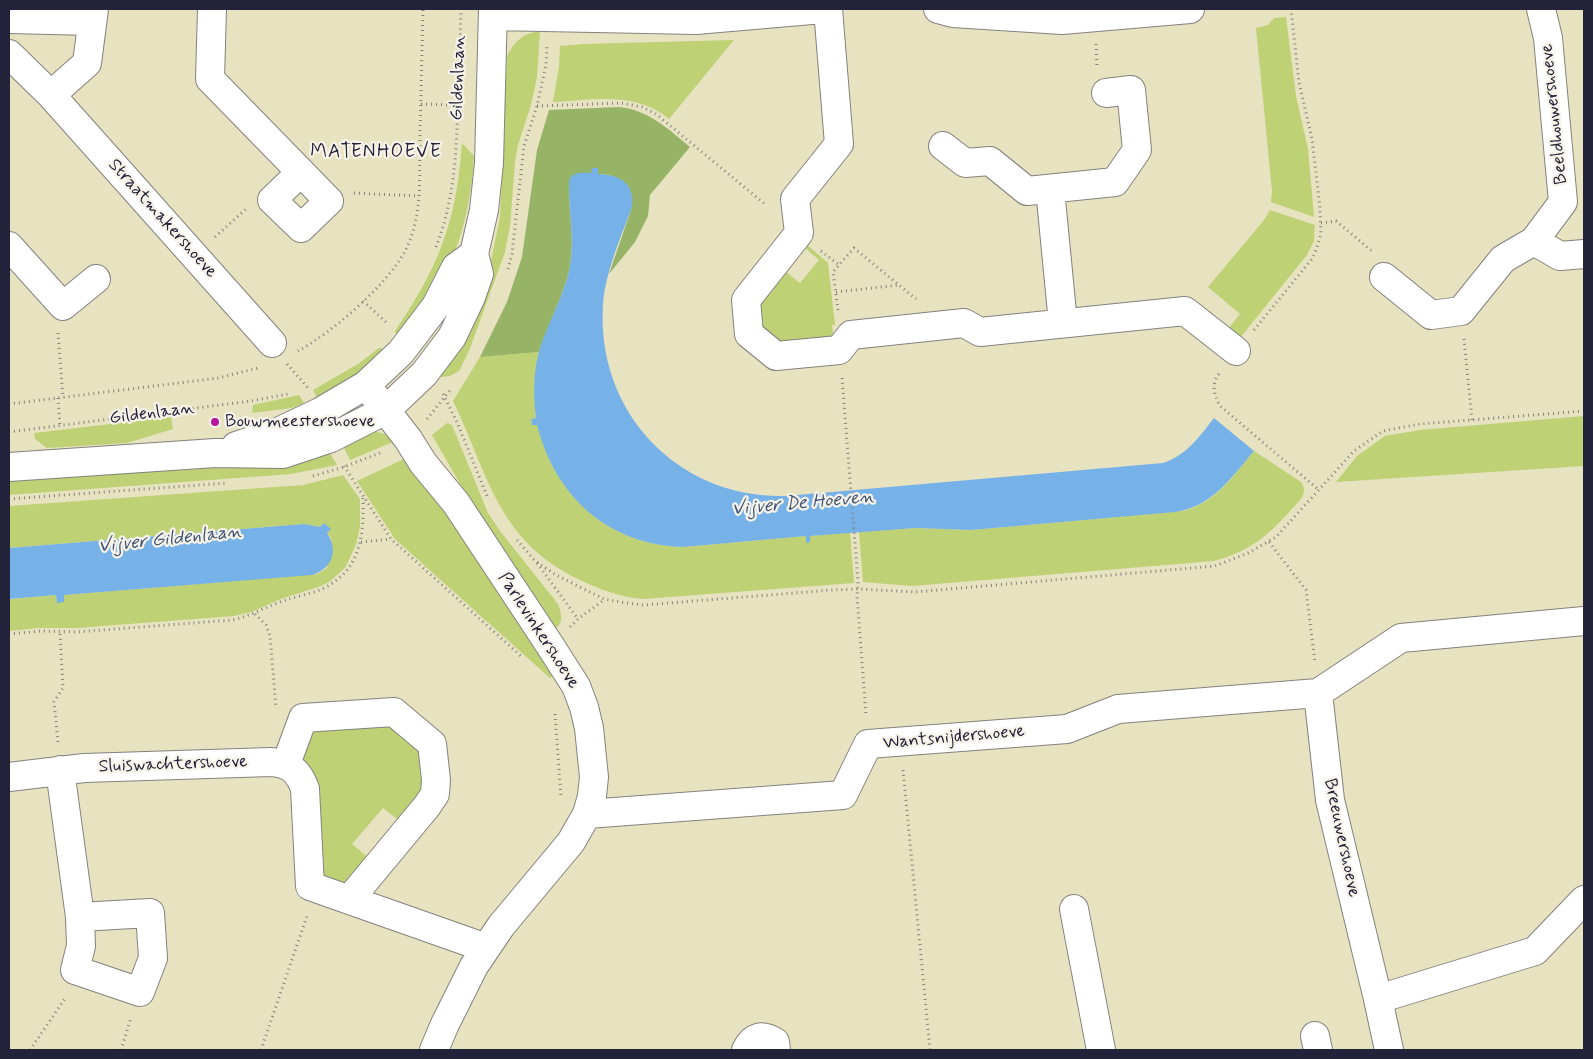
<!DOCTYPE html>
<style>
body{margin:0}
#map{position:relative;width:1593px;height:1059px;overflow:hidden;background:#e7e2c0;font-family:Mynerve,sans-serif}
canvas{display:block}
.frame{position:absolute;inset:0;border:10px solid #22223b;pointer-events:none}
</style>
<div id="map">
<canvas width="1593" height="1059"></canvas>
<div class="frame"></div>
</div>
<script>
const context = document.querySelector('canvas').getContext('2d');
context.lineJoin = 'round';
function fillPath(path, color) {
  context.fillStyle = color;
  context.fill(path, 'evenodd');
}
function stroke(path, color, width, dash) {
  context.strokeStyle = color;
  context.lineWidth = width;
  context.lineCap = dash ? 'butt' : 'round';
  context.setLineDash(dash || []);
  context.stroke(path);
}
function drawText(font, color, halo, rows, align = 'center') {
  context.font = font + ' Mynerve,sans-serif';
  context.lineWidth = 4.5;
  context.setLineDash([]);
  context.textBaseline = 'middle';
  context.strokeStyle = halo;
  context.fillStyle = color;
  for (const [text, x, y, turn = 0] of rows) {
    context.save();
    context.translate(x, y);
    context.rotate((+turn || 0) * Math.PI / 180);
    context.textAlign = isNaN(turn) ? turn : align;
    if (halo) context.strokeText(text, 0, 0);
    context.fillText(text, 0, 0);
    context.restore();
  }
}
fillPath(new Path2D(`
 M1286,17L1296,96L1308,149L1314,217L1271,202L1272,191L1256,28L1268,25L1274,18Z
 M540,31L537,77L531,105L518,145L515,162L510,226L505,252L469,351L459,371L450,376L442,377L438,374L482,291L491,261L500,217L507,56C514,41 524,33 540,31Z
 M734,40L669,119C636,91 592,100 553,102L559,67L560,46L584,44Z
 M462,144L464,145L474,156C472,191 464,238 447,268C434,290 413,315 397,336L395,331C439,266 456,223 462,144Z
 M1270,210L1315,225L1314,241L1307,255L1235,344L1228,329L1240,314L1208,287L1264,220Z
 M805,243L828,263L835,325H832L834,341L780,346L759,328L756,302L785,271L800,283L819,260L803,246Z
 M379,348L385,349L366,371L319,401L313,390L358,364Z
 M539,352L534,384L536,418L531,419L532,425L537,424C555,496 608,545 683,547L806,536V542L810,536L850,532L854,583L643,599C619,597 599,589 578,579C497,540 488,473 453,401L480,357Z
 M299,395L304,403L292,408L252,413L253,405Z
 M1584,416V466L1336,482L1357,456L1385,436L1420,430Z
 M171,417L173,429L127,443L47,448L35,439L34,433Z
 M447,423L452,425L488,513L500,531L558,604C562,615 564,623 554,630L471,503L432,435Z
 M374,431L384,434L395,441L350,460L342,444Z
 M327,448L337,465L291,474L9,495V481L228,466Z
 M1254,451L1301,482C1305,488 1305,492 1301,499C1274,529 1256,550 1214,561L912,586L863,582L859,532L916,528L971,530L1182,511C1215,504 1233,476 1254,451Z
 M406,458L444,511L555,675L550,678L395,539L357,481Z
 M343,475L360,499V526L356,545L345,568L329,582L321,586L281,599L251,612L234,616L77,628H39L9,631V599L56,595L57,602H64L63,595L317,574L327,568L331,538L327,533L330,529L324,523L320,527L304,524L9,548V506L303,485Z
 M390,722L420,746L425,788L401,822L383,808L352,844L370,859L350,886L324,876L322,874L303,756L313,729Z`), '#bed175');
fillPath(new Path2D(`
 M619,107C649,110 668,129 690,147L650,195L648,216L635,242L609,274L632,207L631,193L627,184L609,175L598,174V168L591,173H580L569,181C568,209 575,238 570,266C564,297 548,323 539,352L480,357L507,302L522,257L537,150L549,110Z`), '#96b366');
fillPath(new Path2D(`
 M592,168H598V174C619,175 635,182 632,207C621,237 605,273 603,305C596,412 678,499 786,496L1163,463C1187,455 1199,437 1214,418L1254,451C1231,478 1212,507 1175,512L971,530L916,528L810,536V542L806,543V536L683,547C608,545 555,496 537,425H532L531,419L536,418C533,394 533,369 541,345C550,318 565,294 570,266C575,238 568,209 569,181C573,171 582,173 591,173Z
 M324,523L331,529L327,533C339,551 332,569 312,575L64,595V602L57,603L56,595L9,599V548L304,524L320,527Z`), '#76b2e7');
const minor = new Path2D(`
 M212,9L210,79L329,201L301,228L272,200L300,173
 M828,9L839,144L795,199L799,233L746,300L749,334L776,356L839,350L851,335L964,323L980,332L1185,311L1236,351
 M938,9L953,13L1062,20L1190,9
 M493,16L696,20L823,9
 M9,19L92,21
 M9,54L51,95L272,343
 M51,95L87,63L94,9
 M943,146L965,163L990,161L1027,191L1115,182L1137,150L1131,90L1106,93
 M1050,189L1063,323
 M1534,241L1560,256L1584,254
 M9,246L63,306L96,279
 M1384,277L1431,315L1461,311L1503,259L1534,241L1563,202L1548,38L1541,9
 M366,385L408,439L423,463L456,503L551,647L576,686L584,707L589,728L594,777L592,796L587,814L571,842L501,926L474,966L445,1024L434,1050
 M236,446L278,432L320,412L366,385L401,352L436,306L456,267L474,254
 M9,467L215,453L283,454L331,438L386,410L424,374L452,337L471,297L479,274L474,254L484,210L489,163L493,9
 M1584,621L1401,638L1318,693L1330,800L1378,999L1535,951L1584,900
 M286,764L303,718L394,712L432,744L436,780L435,794L427,806L349,900
 M60,770L80,917L150,913L153,958L140,992L75,970L81,946L80,917
 M9,777L84,768L271,762C289,763 299,771 305,789L310,886L486,948
 M587,814L843,795L868,744L1067,729L1118,709L1318,693
 M1074,909L1101,1050
 M1378,999L1389,1050
 M1315,1036L1318,1050
 M746,1050C753,1036 762,1034 775,1042L776,1050`);
stroke(minor, '#84827e', 30);
stroke(new Path2D(`
 M1096,44L1097,68
 M421,104L458,105
 M537,106L621,103L642,107L656,114L766,205
 M354,193L418,196
 M1321,223L1336,221L1373,252
 M215,237L246,209
 M436,247C454,201 456,157 458,108C459,75 460,42 461,9
 M821,251L839,265L854,248L916,299
 M508,269L512,254L524,146L537,106L546,65L547,44
 M836,292L899,285
 M363,301L388,324
 M838,310L833,272L839,265
 M1254,330L1312,259L1316,250L1321,234L1320,208L1312,139L1299,82L1291,9
 M58,333L63,397
 M1464,339L1472,420
 M298,351C333,332 391,282 407,247C423,213 419,174 420,138C421,95 422,52 423,9
 M287,364L308,388
 M1219,374C1211,384 1214,395 1220,406L1319,490
 M842,378L858,581L857,596L866,715
 M443,394L457,422L487,496
 M58,398L60,425
 M9,404L218,378L258,368
 M427,419L451,389
 M9,432L251,401L288,394
 M344,466L391,539L521,656
 M313,476L344,467L382,452
 M9,499L227,483
 M517,540L535,561L556,575L604,599L626,603L644,605L832,590L858,589L915,592L1215,566L1248,553L1276,537L1354,451L1383,431L1420,424L1584,411
 M361,542L391,539
 M1269,542L1306,590L1315,662
 M537,563L578,619
 M255,614L266,625L270,636L276,708
 M570,627L578,619L604,600
 M9,634L41,631L76,632L232,620C251,616 267,606 286,600C297,596 311,594 322,589C361,571 364,535 363,498
 M555,714L561,797
 M58,742L54,702L63,688L60,632
 M903,770L930,1050
 M30,1050L66,997
 M121,1050L131,1018
 M261,1050L308,913`), '#84827e', 3, [1, 4]);
stroke(minor, '#fff', 28);
for (const [x, y, r, color] of [
 [215,422,5,"#b5179e"]
]) {
  const dot = new Path2D();
  dot.arc(x, y, r, 0, 2 * Math.PI);
  context.fillStyle = color;
  context.fill(dot);
  stroke(dot, '#f7f3e8', 2);
}
drawText('18px', '#22223b', '#f7f3e8', [
 ["Gildenlaan",459,78,-88],
 ["Beeldhouwershoeve",1555,114,-96],
 ["Straatmakershoeve",162,219,48],
 ["Gildenlaan",152,414,-7],
 ["Parlevinkershoeve",538,631,57],
 ["Wantsnijdershoeve",954,738,-5],
 ["Sluiswachtershoeve",173,765,-2],
 ["Breeuwershoeve",1341,838,78]
]);
drawText('18px', '#22223b', '#f7f3e8', [
 ["Bouwmeestershoeve",225,422]
], 'left');
context.letterSpacing = '1px';
drawText('19px', '#22223b', '#f7f3e8', [
 ["MATENHOEVE",376,153]
]);
context.letterSpacing = '0px';
drawText('italic 19px', '#3f5477', '#f7f3e8', [
 ["Vijver De Hoeven",803,504,-5],
 ["Vijver Gildenlaan",170,540,-6]
]);
</script>
